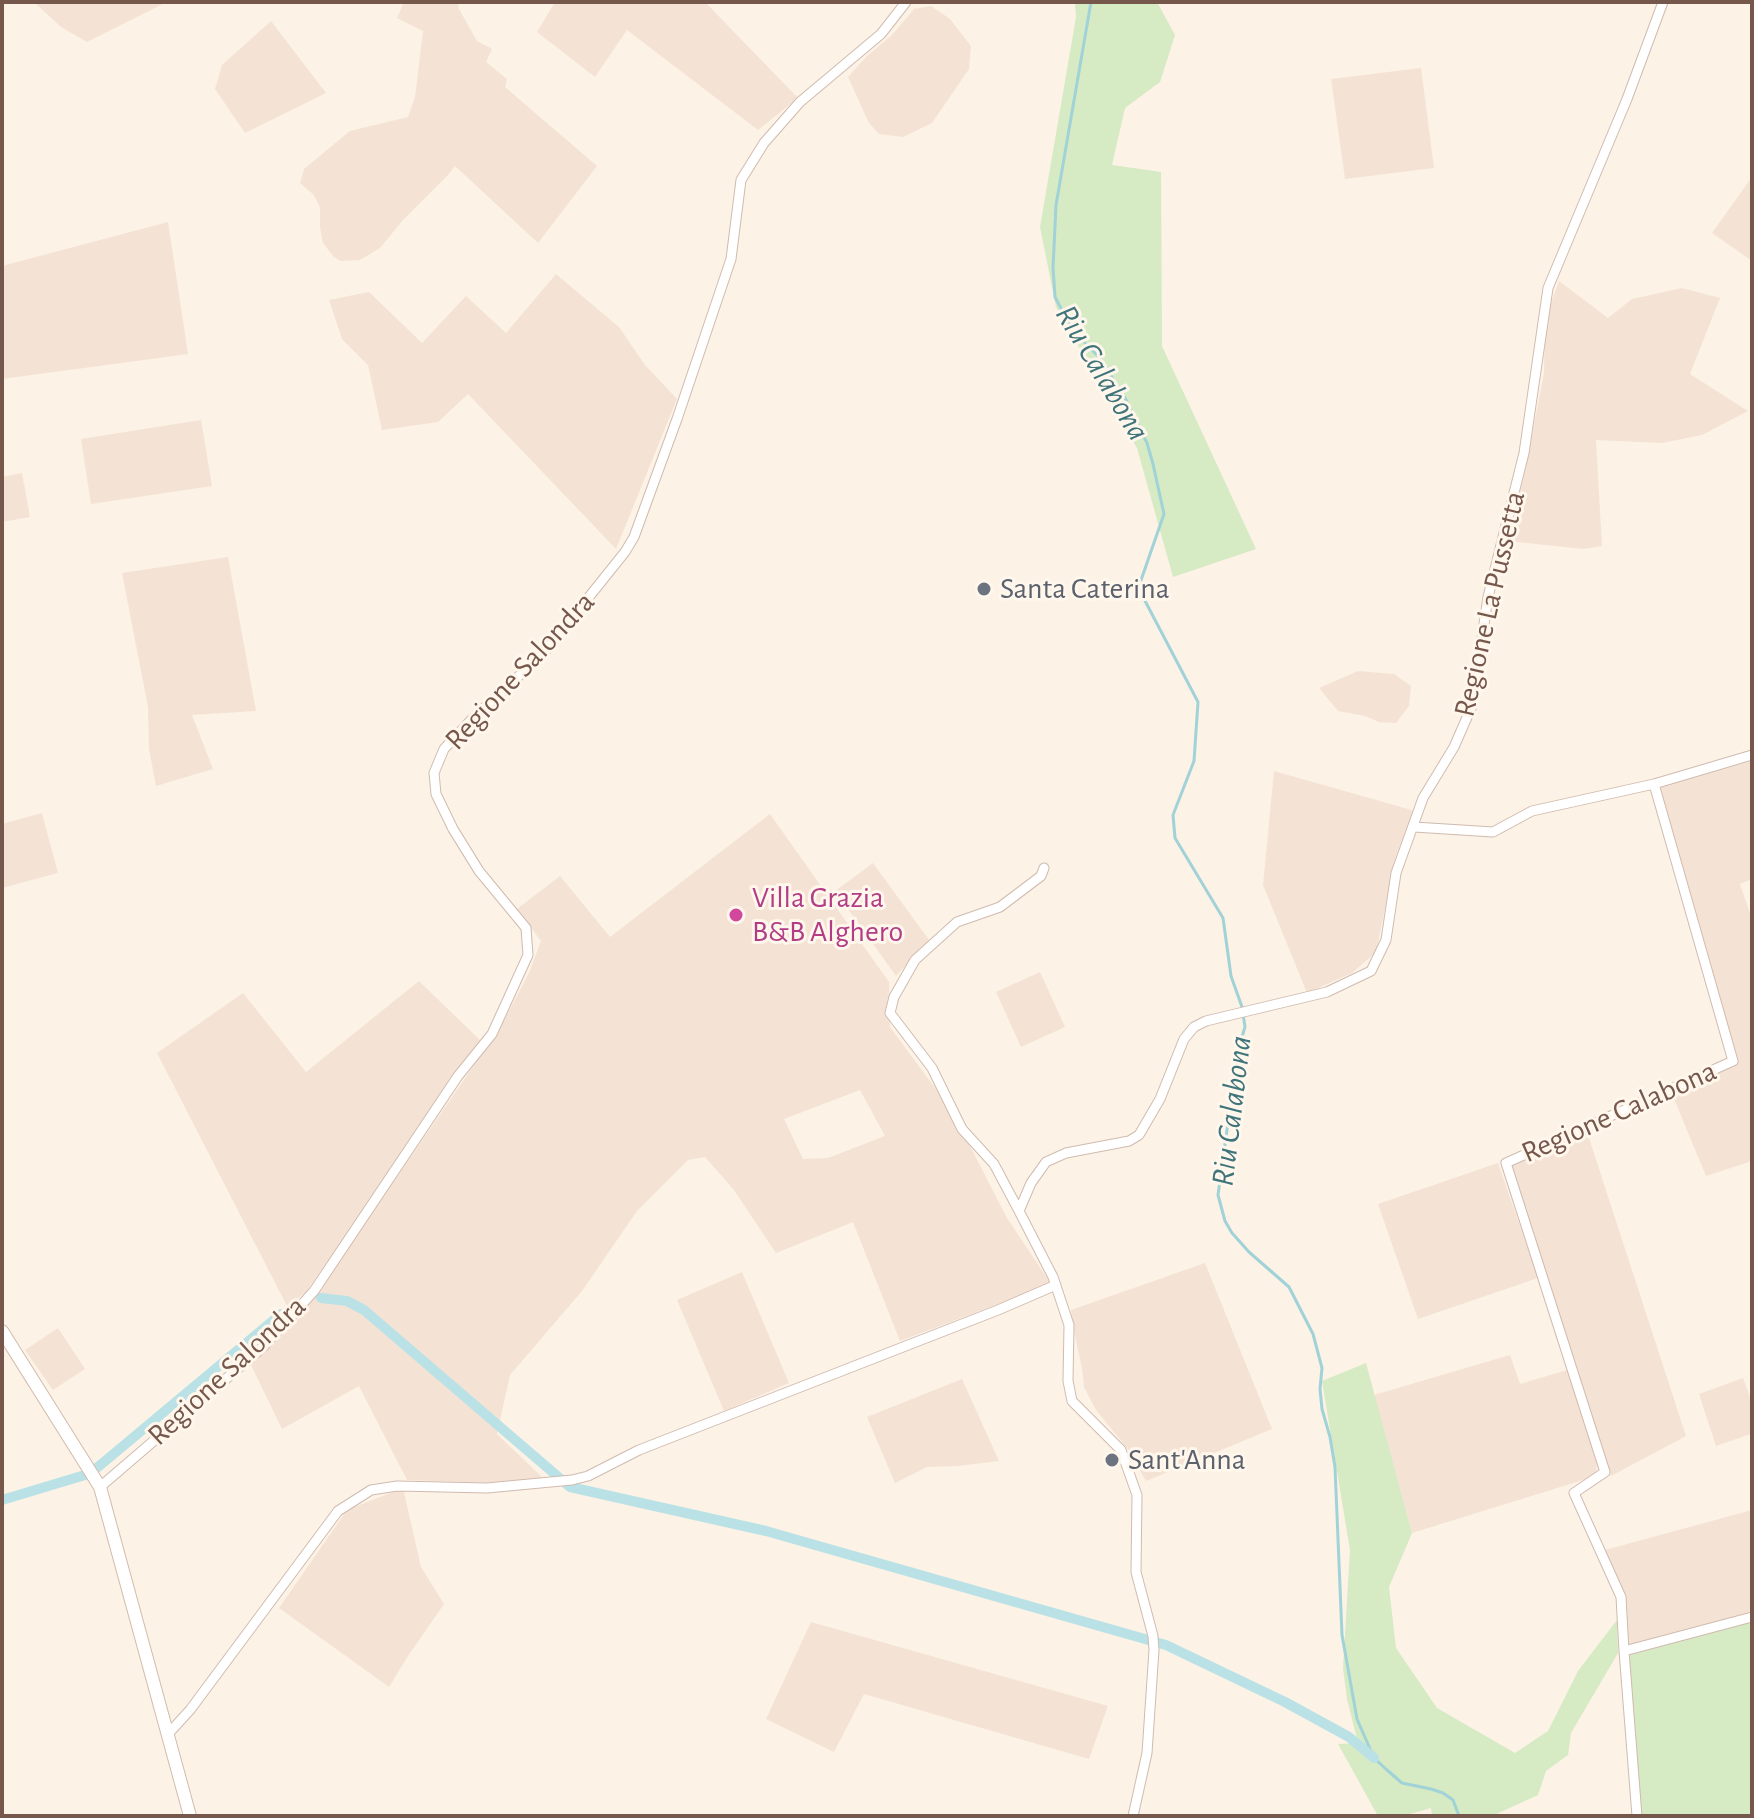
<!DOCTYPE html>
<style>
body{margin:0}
#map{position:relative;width:1754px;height:1818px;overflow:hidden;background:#fcf2e6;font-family:"Alegreya Sans",sans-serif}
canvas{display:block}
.frame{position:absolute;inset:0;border:4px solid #75574b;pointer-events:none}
</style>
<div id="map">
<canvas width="1754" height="1818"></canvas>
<div class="frame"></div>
</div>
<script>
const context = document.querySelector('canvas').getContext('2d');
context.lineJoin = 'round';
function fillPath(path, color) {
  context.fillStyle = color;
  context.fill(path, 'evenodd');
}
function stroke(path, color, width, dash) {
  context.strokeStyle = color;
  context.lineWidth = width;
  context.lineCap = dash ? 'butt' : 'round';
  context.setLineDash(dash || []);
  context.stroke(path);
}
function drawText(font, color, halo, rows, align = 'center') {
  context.font = font + ' "Alegreya Sans",sans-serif';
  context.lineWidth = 6;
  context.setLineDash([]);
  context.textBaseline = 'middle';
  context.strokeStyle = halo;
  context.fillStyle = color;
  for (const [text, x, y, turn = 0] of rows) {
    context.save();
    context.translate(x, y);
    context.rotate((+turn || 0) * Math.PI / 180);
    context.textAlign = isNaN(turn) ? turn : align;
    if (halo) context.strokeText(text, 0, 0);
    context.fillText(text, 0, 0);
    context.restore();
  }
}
fillPath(new Path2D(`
 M36,2H167L87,42L61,27L37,5Z
 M404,2H458L459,9L477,41L492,49L486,62L507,79L505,87L597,166L538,243L455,166L447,176L403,220L380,248L360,260L341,261L334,257L323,243L320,228V207L314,195L300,183L304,169L350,131L408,117L415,97L423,31L397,18Z
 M555,2H705L798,98L758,130L627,30L595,77L537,32Z
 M931,6L950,19L971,46L969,69L932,123L903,137L879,134L869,123L848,77L867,56L892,35L914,9Z
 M271,21L326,93L245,133L215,89L222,65Z
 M1421,68L1434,168L1345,179L1331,79Z
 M1752,177V261L1712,233Z
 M168,222L188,354L2,379V266Z
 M556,274L619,327L645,365L677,399L616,549L468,394L438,422L382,430L368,365L342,339L329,300L369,292L422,343L466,296L506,333Z
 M1559,281L1608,318L1632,299L1682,288L1720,298L1690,374L1748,411L1702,435L1662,443L1596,440L1602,546L1584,549L1507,541L1523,481L1544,373L1545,320Z
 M201,420L212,486L91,504L81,439Z
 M22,473L30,517L2,522V477Z
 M228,557L256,711L192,715L213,769L156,786L149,749L148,707L122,573Z
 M1358,671L1394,674L1411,686L1409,706L1396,723L1379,722L1365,716L1338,711L1319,688Z
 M1752,761V879L1740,884L1752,919V1161L1706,1176L1672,1094L1735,1065L1660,787Z
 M1274,771L1415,811L1396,855L1376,952L1352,973L1307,993L1263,885Z
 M42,813L58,873L2,888V824Z
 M770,814L889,982L890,1027L952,1111L1007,1218L1051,1284L900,1341L853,1222L776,1253L734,1190L705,1157L688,1160L637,1211L582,1291L510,1375L497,1434L545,1480L494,1483L407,1480L359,1386L282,1429L251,1365L321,1287L501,1026L529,973L541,941L517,909L560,876L610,937ZM860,1090L885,1136L828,1158L803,1159L784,1119Z
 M873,863L929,940L896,976L835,891Z
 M1040,972L1065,1027L1021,1047L996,992Z
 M419,981L482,1042L453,1080L306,1292L287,1306L157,1053L243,993L306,1072Z
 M1588,1135L1686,1436L1611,1476L1510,1166Z
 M1498,1163L1538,1278L1418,1319L1378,1204Z
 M1205,1263L1272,1429L1146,1481L1127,1448L1096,1410L1084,1387L1082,1368L1073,1327L1071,1310Z
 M742,1272L789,1383L724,1411L677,1300Z
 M58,1328L85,1369L53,1390L25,1350Z
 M1510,1355L1520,1384L1567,1370L1597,1460L1596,1476L1412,1533L1374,1395Z
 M1743,1378L1752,1402V1435L1751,1434L1716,1446L1699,1394Z
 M962,1379L999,1461L958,1466L927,1467L895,1483L867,1417Z
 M403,1488L421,1567L444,1604L408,1656L389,1687L279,1608L347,1510Z
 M1752,1510V1614L1626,1647L1627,1603L1605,1550Z
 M811,1622L1108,1706L1089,1759L864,1694L834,1752L766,1719Z`), '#f4e3d4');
fillPath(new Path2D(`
 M1075,2H1157L1175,35L1160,82L1125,108L1112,165L1161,172L1162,346L1256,549L1173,577L1137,448L1056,307L1040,227L1076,17Z
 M1366,1363L1412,1533L1389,1587L1396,1648L1437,1708L1515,1753L1548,1731L1578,1671L1617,1620L1618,1653L1571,1733L1568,1755L1546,1771L1538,1795L1492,1816H1432L1431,1808L1403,1816H1378L1338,1744L1358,1743L1347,1699L1343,1668L1350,1550L1322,1381Z
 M1752,1619V1816H1639L1626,1653Z`), '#d6eac4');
stroke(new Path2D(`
 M1091,2L1056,205L1053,268L1055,297L1073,331L1100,358L1125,398L1147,443L1153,464L1164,514L1140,583L1143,597L1198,702L1194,761L1173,815L1175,838L1223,918L1231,976L1242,1007L1245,1027L1238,1050L1218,1195L1225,1221L1232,1233L1249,1252L1289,1287L1313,1334L1322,1368L1320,1389L1322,1409L1330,1437L1335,1467L1342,1635L1357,1719L1374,1758L1387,1770L1402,1783L1431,1789L1443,1793L1453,1800L1459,1816`), '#a1d2d7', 3);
stroke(new Path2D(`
 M321,1298L347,1301L364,1310L570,1487L766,1531L1166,1645L1285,1702L1349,1737L1374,1758
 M2,1500L85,1475L98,1467L281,1314`), '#bae2e6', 10);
const street = new Path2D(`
 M1414,827L1493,832L1532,811L1654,784L1752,755
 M1019,1211L994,1164L962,1129L932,1068L890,1013L894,997L915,960L957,922L1000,907L1041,876L1044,868
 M100,1487L263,1347L314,1291L458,1076L492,1034L528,955L526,928L479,871L453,829L436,794L434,773L444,749L471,720L544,653L625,552L634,537L677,419L731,259L741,180L764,143L800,102L881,34L906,2
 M1624,1651L1621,1597L1574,1493L1605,1472L1506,1163L1733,1061L1654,784
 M168,1734L190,1710L338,1511L371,1490L397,1486L487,1488L572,1480L588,1476L639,1450L998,1310L1056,1285
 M1133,1816L1147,1753L1154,1650L1153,1636L1136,1572L1137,1495L1121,1450L1072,1401L1068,1381L1069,1325L1053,1277L1019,1211L1031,1183L1046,1162L1066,1153L1129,1141L1139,1135L1160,1099L1184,1039L1194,1027L1206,1021L1327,992L1371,971L1386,940L1396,873L1423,798L1454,747L1472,706L1488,597L1524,453L1548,288L1627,99L1663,2
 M1637,1816L1624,1651L1752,1617`);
const secondary = new Path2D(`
 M2,1331L100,1487L190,1816`);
stroke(street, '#d0bbaf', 11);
stroke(secondary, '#d3bbac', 14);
stroke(street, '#fff', 9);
stroke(secondary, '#fff', 12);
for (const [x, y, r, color] of [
 [984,589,8,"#6b7280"],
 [736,915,8,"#d1479c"],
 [1112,1460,8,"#6b7280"]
]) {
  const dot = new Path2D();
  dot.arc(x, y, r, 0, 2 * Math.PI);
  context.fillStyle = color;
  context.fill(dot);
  stroke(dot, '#fff6ec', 3);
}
drawText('30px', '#5b616d', '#fff6ec', [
 ["Santa Caterina",1000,589],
 ["Sant'Anna",1128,1460]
], 'left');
drawText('30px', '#75574b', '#fff6ec', [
 ["Regione La Pussetta",1490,604,-77],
 ["Regione Salondra",520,671,-47],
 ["Regione Calabona",1619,1112,-24],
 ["Regione Salondra",227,1371,-43]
]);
drawText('30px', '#b23c85', '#fff6ec', [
 ["Villa Grazia",752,898],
 ["B&B Alghero",752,932]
], 'left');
drawText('italic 32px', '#3f747a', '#fff6ec', [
 ["Riu Calabona",1102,373,59],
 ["Riu Calabona",1232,1111,-83]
]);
</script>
